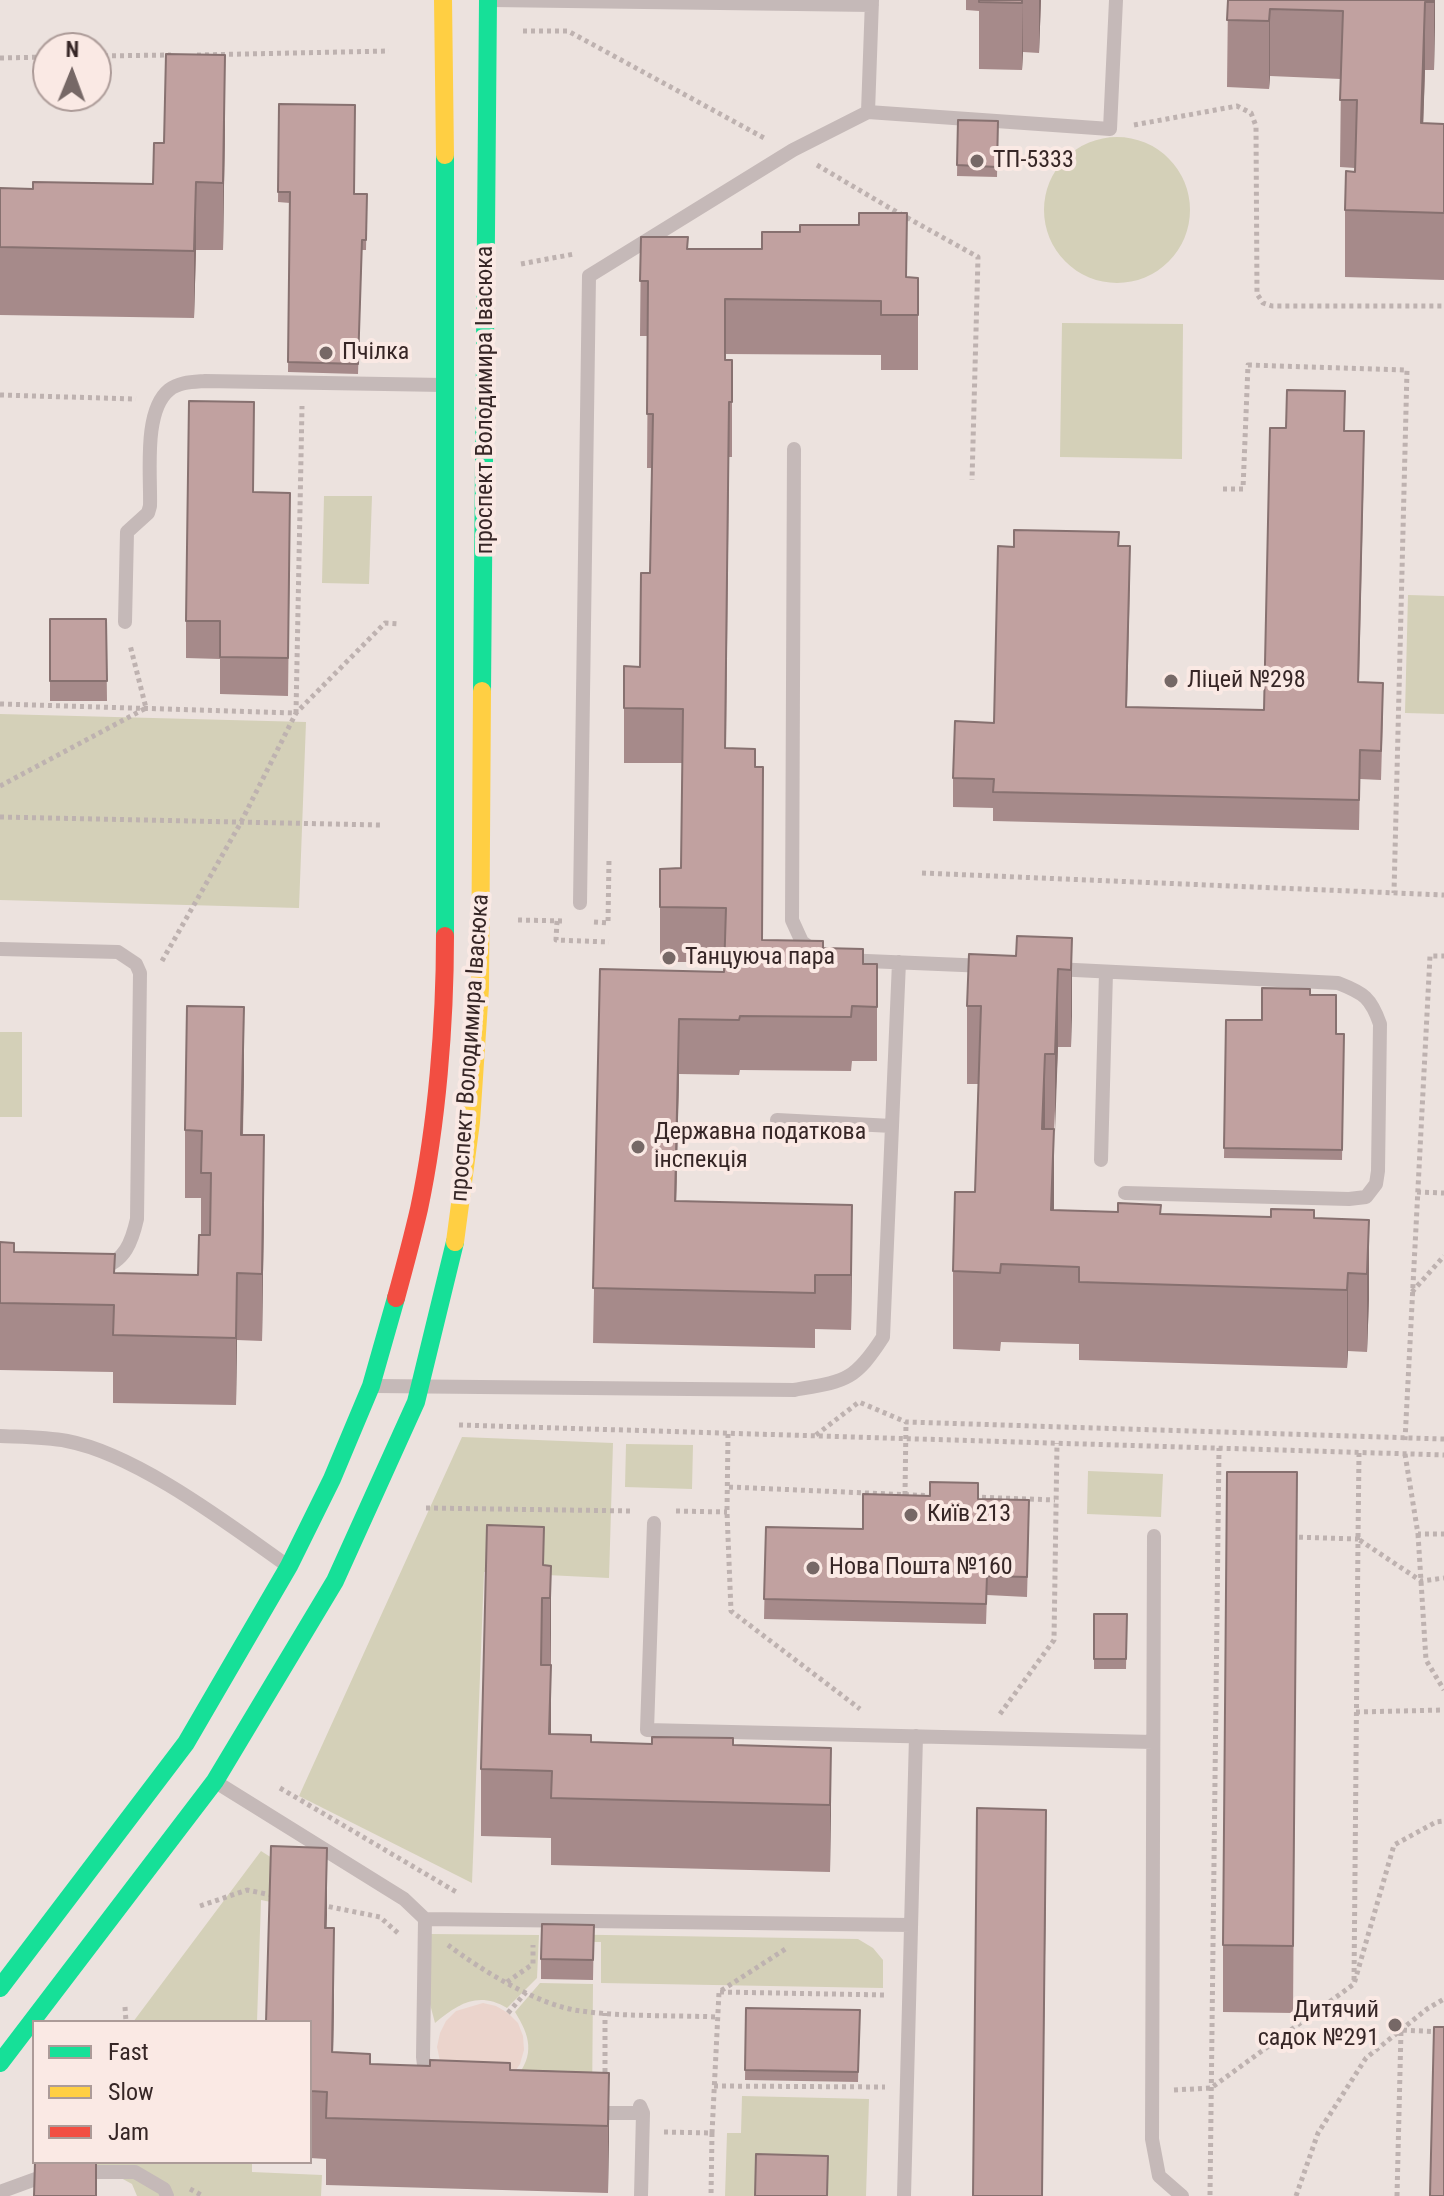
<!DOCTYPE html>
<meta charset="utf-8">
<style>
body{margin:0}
#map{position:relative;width:1444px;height:2196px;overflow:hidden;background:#ece2de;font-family:"Roboto Condensed",sans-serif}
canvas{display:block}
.legend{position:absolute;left:32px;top:2020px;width:280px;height:144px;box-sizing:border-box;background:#fae9e4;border:2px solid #ac9b98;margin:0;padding:10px 14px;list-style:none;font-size:24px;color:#362626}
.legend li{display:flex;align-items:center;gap:16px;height:40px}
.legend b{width:40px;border:2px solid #ac9b98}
.north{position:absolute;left:32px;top:32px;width:80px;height:80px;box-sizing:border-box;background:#fae9e4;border:2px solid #ac9b98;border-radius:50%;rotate:1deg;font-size:22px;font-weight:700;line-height:32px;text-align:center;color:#362626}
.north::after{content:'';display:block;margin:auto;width:28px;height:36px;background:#766866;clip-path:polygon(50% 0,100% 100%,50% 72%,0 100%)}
</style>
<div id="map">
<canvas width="1444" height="2196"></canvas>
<ul class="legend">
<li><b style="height:10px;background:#16e098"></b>Fast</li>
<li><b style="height:10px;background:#ffcf43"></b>Slow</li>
<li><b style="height:10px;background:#f24e42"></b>Jam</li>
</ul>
<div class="north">N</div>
</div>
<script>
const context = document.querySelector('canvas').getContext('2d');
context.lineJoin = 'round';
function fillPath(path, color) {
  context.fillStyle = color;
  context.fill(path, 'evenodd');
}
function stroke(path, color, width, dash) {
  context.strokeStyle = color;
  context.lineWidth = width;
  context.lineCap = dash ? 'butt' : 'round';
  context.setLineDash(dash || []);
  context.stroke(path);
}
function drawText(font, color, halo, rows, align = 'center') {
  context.font = font + ' "Roboto Condensed",sans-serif';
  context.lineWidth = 8;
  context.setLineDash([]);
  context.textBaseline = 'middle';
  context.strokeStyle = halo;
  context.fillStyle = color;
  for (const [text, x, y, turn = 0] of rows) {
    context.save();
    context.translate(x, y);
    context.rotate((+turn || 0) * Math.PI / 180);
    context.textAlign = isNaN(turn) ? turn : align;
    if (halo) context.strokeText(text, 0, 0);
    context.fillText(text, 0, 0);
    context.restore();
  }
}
fillPath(new Path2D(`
 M1044 210a73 73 0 1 1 146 0a73 73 0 1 1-146 0Z
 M1062,323L1183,324L1182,459L1060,457Z
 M324,496H372L369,584L322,583Z
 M1408,595L1444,596V714L1405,713Z
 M0,714L306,722L299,908L0,900Z
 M0,1032H22V1117H0Z
 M462,1437L613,1443L609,1578L484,1572L472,1883L299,1796Z
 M626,1444L693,1445L692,1489L625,1487Z
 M1088,1471L1163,1474L1161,1517L1087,1514Z
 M261,1851L319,1888L315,1911L261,1900L257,2022H133Z
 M431,1934L539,1935L537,1978L507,2008C478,1991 458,2004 435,2023L425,1985Z
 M542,1934L858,1939L873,1948L883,1960V1988L601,1983V1942H542Z
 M540,1983L593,1984L592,2110L516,2078C535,2054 530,2036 515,2012Z
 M742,2096L869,2099L866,2196H725L727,2133H741Z
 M78,2162H252V2172L322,2175L321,2196H137L132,2184L99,2166Z`), '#d4d0b8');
fillPath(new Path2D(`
 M483,2003L496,2006L508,2013L518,2023L523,2036L524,2050L520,2064L512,2076L440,2061L437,2047L440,2033L446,2021L456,2011Z`), '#ebd4cc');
stroke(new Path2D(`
 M523,31H568L766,139
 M197,55L389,51
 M96,56L171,55
 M0,58L48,57
 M1134,125L1237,106L1251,113L1256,126L1257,294L1263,303L1272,306H1444
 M817,165L888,207L978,257L972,480
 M521,264L574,254
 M0,395L136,399
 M1223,489H1243L1248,365L1407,370L1394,893
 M0,704L296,713L302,406
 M0,786L146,708L130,645
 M0,817L380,825
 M922,873L1444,895
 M518,920L564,921
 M557,921L556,940L609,942
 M594,922L608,923L609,859
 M162,961L240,824L296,713L385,623L399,624
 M1417,1192L1444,1193
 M1412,1292L1444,1256
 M459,1425L1444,1455
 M728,1434L727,1512L731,1611L860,1709
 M816,1435L859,1402L906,1422L1444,1439
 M1405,1440L1430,956H1444
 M1359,1453L1358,1539L1421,1581L1444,1578
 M1405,1454L1418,1534H1444
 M729,1487L936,1496
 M905,1495L906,1422
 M974,1497L1055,1500
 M426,1508L634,1511
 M676,1511L727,1512
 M1418,1534L1426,1660L1444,1690
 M1291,1537L1358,1539L1354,1984
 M1356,1712L1444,1710
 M1000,1714L1054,1640L1057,1443
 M280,1788L458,1893
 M321,1905L380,1917L399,1934
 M200,1906L247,1890L276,1896
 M448,1945C481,1970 539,2006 581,2011C625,2017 672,2015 717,2017
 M507,1982L533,1964V1945
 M720,1992L885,1995
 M125,2007L126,2022
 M508,2013L526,1992
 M605,2080V2013
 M714,2086L885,2087
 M1174,2090L1211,2088L1354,1984L1394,1845L1436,1822L1444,1821
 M664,2132L712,2133L711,2196
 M712,2133L719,1992L787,1948
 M190,2189L203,2196
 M1210,2195L1219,1448
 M1296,2196L1318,2133L1366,2058L1427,2009L1444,1999
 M1397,2196L1401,2030L1444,2032`), '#beb2b0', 5, [4, 4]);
stroke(new Path2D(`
 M492,0L872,5
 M868,112L872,0
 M794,449L792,920L802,942L816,952
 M125,622L127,532L148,513L150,506C151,475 143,411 169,390C179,382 192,382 205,381L444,385
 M580,903L589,276L793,150L868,112L1110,129L1116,0
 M0,949L118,952L136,964L140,973L137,1219C132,1241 125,1262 100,1268
 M843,960L986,966
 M1055,969L1338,983C1364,993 1371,998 1380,1024L1378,1171L1376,1184L1366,1197L1349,1199L1125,1193
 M777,1120L892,1126
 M1101,1160L1106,972
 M376,1386L794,1390C845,1381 854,1382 883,1337L899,962
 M0,1436C22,1437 46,1437 67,1441C136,1454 227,1523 285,1564
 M654,1523L647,1730L1153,1742
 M1154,1536L1152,2139L1159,2176L1182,2196
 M219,1784L404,1899L425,1919L911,1925
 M425,1919L423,2057L425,2073L431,2082
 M640,2106L643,2113L641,2196
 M591,2113H643
 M77,2172H135L164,2189L167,2196
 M0,2192L52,2173
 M904,2196L916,1736`), '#c5b9b8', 14);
stroke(new Path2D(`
 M482,691L488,0
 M445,936V155
 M0,1988L186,1743L289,1566L332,1479L371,1386L396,1298
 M0,2063L215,1781L335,1581L416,1402L455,1242`), '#16e098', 18);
stroke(new Path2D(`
 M443,0L445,155
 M455,1242L471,1122L480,988L482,691`), '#ffcf43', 18);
stroke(new Path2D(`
 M396,1298C404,1269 412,1239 419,1209C437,1124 445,1023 445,936`), '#f24e42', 18);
fillPath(new Path2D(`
 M966,0H1041L1039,53L1023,52L1022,70L979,69V11L966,10Z
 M1228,0H1435L1434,70H1425L1423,123L1444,124V280L1345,277V210L1355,168L1340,167L1341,79L1270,76L1269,89L1227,87Z
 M279,104L354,194H367L366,250H362L358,374L288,372L290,203L278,202Z
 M958,120L998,121L997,177L957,176Z
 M225,122L223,250H196L194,318L0,315V188L33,189L153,184L164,143Z
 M641,237L688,249L907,277L918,278V370H881V355L725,354V360H732V457H729L726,748L755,767L762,940L823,948L863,964H877V1061H852L851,1071L740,1070L739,1075L679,1074L676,1201L852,1260L851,1330L815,1329V1348L593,1343L600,969L724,972L725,962H660V869L681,868L682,763H624V666L640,667L650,573L652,468H647L648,336H640Z
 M1344,431L1364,460L1359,682L1383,712L1381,780L1360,779L1359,830L993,821V808L953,807V778L994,723L1119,546L1130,575L1127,707L1264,710Z
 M254,492L290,531L288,696L220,694V659L186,658V621Z
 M50,619H106L107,701H50Z
 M1072,938L1071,1047H1058L1054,1132V1210L1369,1220V1298L1367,1352L1348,1351L1347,1368L1079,1360V1344L1001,1342L1000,1351L953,1349V1271L975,1192L978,1084H967V1006L1016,956Z
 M1310,995L1336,1034H1344L1342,1160L1224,1158L1226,1020H1262Z
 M244,1074L243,1135L264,1203L262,1341L237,1340L236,1405L113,1403V1372L0,1370V1242L14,1252L115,1273L198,1275L201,1235V1198H185V1130Z
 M1297,1472L1293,2013L1223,2012V1945Z
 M978,1499L1029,1520L1027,1597L987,1595L986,1624L764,1619L766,1527L863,1529Z
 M544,1565L551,1566V1734L591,1742L831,1748L830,1872L551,1865V1838L481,1836V1769Z
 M1094,1614H1127L1126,1669H1094Z
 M594,1925L593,1980L541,1979V1959Z
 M327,1928L334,1995L333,2052L370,2064L609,2073L608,2193L326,2185V2159L310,2158V2022Z
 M746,2008L860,2010L858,2082L745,2080Z`), '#a68a8a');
fillPath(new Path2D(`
 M1022,0L1023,52L1022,70Z
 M1039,0H1041L1039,53Z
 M1434,0H1435V26L1434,70Z
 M1425,2V70L1421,191V123Z
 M1270,9V76L1269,89V21Z
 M225,55V122L223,250V183Z
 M196,182V250L194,318V251Z
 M1072,938V1016L1071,1047V970Z
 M1058,969V1047L1055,1132V1054Z
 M244,1007V1074L241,1202V1135Z
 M679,1019V1074L675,1255V1201Z
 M1045,1054V1132L1042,1129Z
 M1054,1129V1207L1052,1266L1051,1210Z
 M264,1135V1203L262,1341V1274Z
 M852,1205V1260L851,1330V1275Z
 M1369,1220V1298L1367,1352V1274Z
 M237,1273V1340L236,1405V1338Z
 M1348,1273V1351L1347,1368V1290Z
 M551,1566V1633L550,1665V1598Z
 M551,1665V1732L550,1771L549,1734Z
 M831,1748V1815L830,1872V1805Z
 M1046,1810V1877L1042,2196Z
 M327,1848V1915L325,1995V1928Z
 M334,1928V1995L332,2120V2052Z
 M609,2073V2141L608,2193V2126Z`), '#877170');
const building = new Path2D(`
 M979,0H1022V3L979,2Z
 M1228,0H1434V2H1425L1421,123L1444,124V213L1345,210L1346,171L1355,172L1357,100H1340L1343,11L1270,9L1269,21L1227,20Z
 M166,54L225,55L223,183L196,182L194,251L0,247V188L33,189V182L153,184L154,143H164Z
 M279,104L355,105L354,194H367L366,240H362L358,364L288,362L290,192H278Z
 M958,120L998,121L997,167L957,165Z
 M859,213H907L906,277L918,278V315H881V301L725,299V360H732V402H729L725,748L755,749V767H763L762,940L823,941V948L863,949V964H877V1007L852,1006L851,1017L740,1016L739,1020L679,1019L675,1201L852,1205L851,1275H815V1293L593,1288L600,969L724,972L726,908L660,907V869L681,868L683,709L624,708V666L640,667L641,573H650L653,414H647L648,281H640L641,237H688L687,249H762V232H800V225H859Z
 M1287,390L1345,391L1344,431H1364L1358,682L1383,683L1381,751L1360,750L1359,800L993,792L994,779L953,778L955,721L994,723L998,546L1014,547V530L1119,532L1118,546H1130L1126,707L1264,710L1270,428H1286Z
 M189,401L254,402L253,492L290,493L288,658L220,657V621H186Z
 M50,619H106L107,681H50Z
 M1017,936L1072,938L1071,970L1058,969L1055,1054H1045L1042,1129H1054L1051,1210L1118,1212V1203L1161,1205L1160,1214L1271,1217V1209L1314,1210V1218L1369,1220L1367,1274L1348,1273L1347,1290L1079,1282V1267L1001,1264L1000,1273L953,1271L955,1192H975L981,1006H967L969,954L1016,956Z
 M1262,988L1310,989V995H1336V1034H1344L1342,1150L1224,1148L1226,1020H1262Z
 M187,1006L244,1007L241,1135H264L262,1274L237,1273L236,1338L113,1335L114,1305L0,1303V1242L14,1243V1252L115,1254L114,1273L198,1275L199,1235H210L211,1173H201L202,1131L185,1130Z
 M1227,1472H1297L1293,1946L1223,1945Z
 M930,1482L978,1483V1499L1029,1500L1027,1577L987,1576L986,1604L764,1599L766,1527L863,1529V1494L930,1496Z
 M487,1525L544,1527L543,1565L551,1566L550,1598H542L541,1665H551L549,1734L591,1735V1742L652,1744V1737L733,1738V1745L831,1748L830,1805L551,1798L552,1771L481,1769Z
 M1094,1614H1127L1126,1659H1094Z
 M977,1808L1046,1810L1042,2196H973Z
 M271,1846L327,1848L325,1928H334L332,2052L370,2054V2064L430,2066V2060L510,2063V2070L609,2073L608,2126L326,2118L327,2092L310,2091V2022H266Z
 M542,1924L594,1925L593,1960L541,1959Z
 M746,2008L860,2010L858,2072L745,2070Z
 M1434,2027H1444V2196H1430Z
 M756,2154L828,2156L827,2196H755Z
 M35,2162H96V2196H34Z`);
fillPath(building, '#c1a1a0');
stroke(building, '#877170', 2);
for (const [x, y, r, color] of [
 [977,161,8,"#766866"],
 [326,353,8,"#766866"],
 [1171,681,8,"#766866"],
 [669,958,8,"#766866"],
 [638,1147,8,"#766866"],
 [911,1515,8,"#766866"],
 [813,1568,8,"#766866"],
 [1395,2025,8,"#766866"]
]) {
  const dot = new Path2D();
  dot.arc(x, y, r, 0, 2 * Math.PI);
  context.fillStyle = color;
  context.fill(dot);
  stroke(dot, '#fae9e4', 3);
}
drawText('24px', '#362626', '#fae9e4', [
 ["ТП-5333",993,161],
 ["Пчілка",342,353],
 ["Ліцей №298",1187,681],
 ["Танцуюча пара",685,958],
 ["Державна податкова",654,1133],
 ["інспекція",654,1161],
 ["Київ 213",927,1515],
 ["Нова Пошта №160",829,1568],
 ["Дитячий",1379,2011,"right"],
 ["садок №291",1379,2039,"right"]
], 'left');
drawText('24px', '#362626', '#fae9e4', [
 ["проспект Володимира Івасюка",486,400,-90],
 ["проспект Володимира Івасюка",471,1048,-86]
]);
</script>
